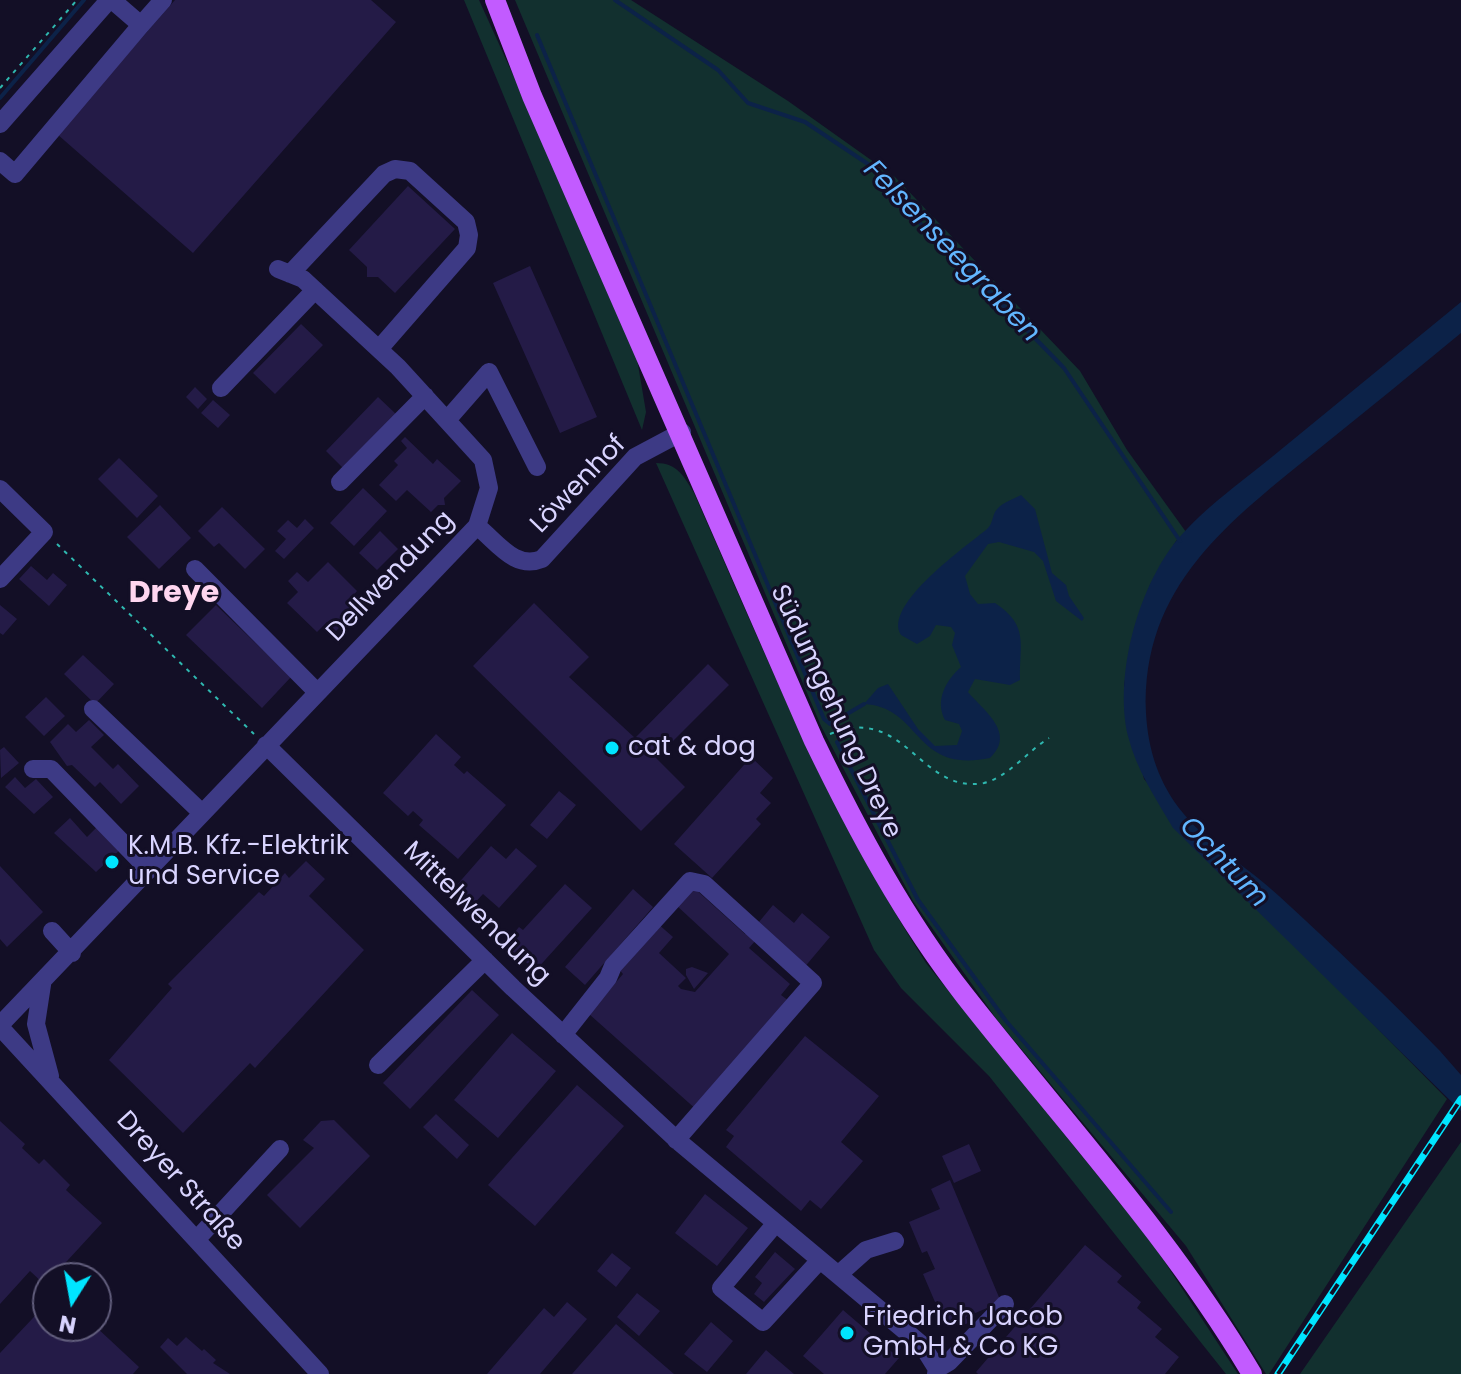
<!DOCTYPE html>
<meta charset="utf-8">
<style>
body{margin:0}
#map{position:relative;width:1461px;height:1374px;overflow:hidden;background:#130f26;font-family:Poppins,sans-serif}
canvas{display:block}
.north{position:absolute;left:32px;top:1262px;width:80px;height:80px;box-sizing:border-box;background:#130f26;border:2px solid #625e7d;border-radius:50%;rotate:191deg;font-size:22px;font-weight:700;line-height:32px;text-align:center;color:#d9d4ff}
.north::after{content:'';display:block;margin:auto;width:28px;height:36px;background:#00e5ff;clip-path:polygon(50% 0,100% 100%,50% 72%,0 100%)}
</style>
<div id="map">
<canvas width="1461" height="1374"></canvas>
<div class="north">N</div>
</div>
<script>
const context = document.querySelector('canvas').getContext('2d');
context.lineJoin = 'round';
function fillPath(path, color) {
  context.fillStyle = color;
  context.fill(path, 'evenodd');
}
function stroke(path, color, width, dash) {
  context.strokeStyle = color;
  context.lineWidth = width;
  context.lineCap = dash ? 'butt' : 'round';
  context.setLineDash(dash || []);
  context.stroke(path);
}
function drawText(font, color, halo, rows, align = 'center') {
  context.font = font + ' Poppins,sans-serif';
  context.lineWidth = 6;
  context.setLineDash([]);
  context.textBaseline = 'middle';
  context.strokeStyle = halo;
  context.fillStyle = color;
  for (const [text, x, y, turn = 0] of rows) {
    context.save();
    context.translate(x, y);
    context.rotate((+turn || 0) * Math.PI / 180);
    context.textAlign = isNaN(turn) ? turn : align;
    if (halo) context.strokeText(text, 0, 0);
    context.fillText(text, 0, 0);
    context.restore();
  }
}
fillPath(new Path2D(`
 M464,0H479L634,341L646,412L642,430Z
 M515,0H631L788,101L895,177L1080,371L1127,450L1186,532L1176,541L1150,585L1135,630L1124,685L1144,779L1291,941L1447,1099L1269,1374H1266L1186,1246L998,1021L913,901L821,726Z
 M656,463C677,463 684,476 694,493C765,654 831,815 926,963L1153,1244L1238,1374H1226L989,1076L901,988L874,950Z
 M1461,1142V1374H1300Z`), '#12302f');
fillPath(new Path2D(`
 M1461,302V333C1414,372 1367,410 1320,448C1230,521 1141,585 1146,713C1148,750 1159,784 1183,813C1211,847 1248,867 1279,896C1332,945 1390,999 1440,1051L1461,1075V1111L1173,828C1156,799 1136,769 1128,736C1114,675 1138,588 1177,540C1205,507 1244,480 1278,452C1339,402 1400,352 1461,302Z
 M1021,495L1035,509L1052,573L1066,585L1069,596L1084,618L1082,621L1056,601L1043,561L1034,552L999,542L988,544L965,576L970,594L978,604L995,603C1030,626 1019,645 1020,680L1010,685L975,679L968,692C983,710 1017,733 990,758C913,774 922,707 864,704L878,688L888,684L918,729L935,746L957,745L962,731L959,724L945,720C935,701 945,681 961,667L952,645L955,633L951,627L936,625L930,636L917,644L901,635C882,605 968,545 987,529C992,525 992,518 995,512C1000,503 1012,500 1021,495Z`), '#0c2248');
stroke(new Path2D(`
 M615,0L718,70L748,103L805,122L877,170L937,244L955,256L1064,368L1180,541
 M537,35L824,719L830,724L864,704
 M0,98L84,0
 M837,742L918,900L1006,1021L1171,1212`), '#0c2248', 4);
fillPath(new Path2D(`
 M175,0H371L396,22L193,253L57,134Z
 M408,186L455,229L395,293L378,277H367V267L349,250Z
 M530,266L597,417L560,433L493,283Z
 M301,324L323,345L275,394L253,373Z
 M195,387L207,399L198,409L186,397Z
 M378,397L397,415L345,470L326,451Z
 M213,400L230,415L218,428L201,413Z
 M405,437L433,464L437,459L461,481L444,498L445,505H438L431,512L407,490L396,501L379,485L398,465L394,461L407,448L401,441Z
 M119,458L158,496L137,518L98,479Z
 M363,488L387,511L354,546L330,523Z
 M160,505L191,538L159,569L127,537Z
 M222,507L265,549L245,569L219,543L214,547L198,531Z
 M305,519L314,528L284,559L275,551L286,539L277,531L288,520L297,528Z
 M380,531L398,549L377,570L359,553Z
 M328,562L357,591L351,598L360,607L336,631L327,622L317,632L287,603L298,592L288,581L297,572L308,582Z
 M31,566L47,580L53,573L67,585L49,606L19,579Z
 M534,603L589,657L569,677L635,738L708,664L729,685L656,758L685,787L641,831L473,666Z
 M0,605L17,619L3,635L0,633Z
 M216,605L291,677L262,708L186,635Z
 M83,655L114,684L95,704L64,674Z
 M46,697L65,716L44,736L25,717Z
 M89,720L104,735L91,747L113,769L118,764L139,786L121,804L100,782L95,787L72,765L67,766L50,742L68,724L76,732Z
 M436,734L461,757L454,765L464,774L467,771L506,805L458,859L419,825L423,820L413,811L408,816L383,793Z
 M4,747L19,763L1,778L0,750Z
 M751,757L773,778L760,793L771,803L756,819L761,824L712,878L674,844Z
 M15,777L25,788L36,779L53,797L34,814L5,787Z
 M559,791L576,805L547,839L530,825Z
 M70,818L87,837L99,825L121,849L96,872L54,833Z
 M491,846L506,859L516,848L537,866L499,908L483,894L470,908L464,902L468,897L456,886Z
 M306,861L325,879L309,896L364,950L255,1068L250,1063L183,1133L109,1060L172,988L168,984L259,892L264,896L285,873L289,878Z
 M0,866L43,912L7,947L0,939Z
 M565,884L592,908L536,970L504,945L519,927L523,930Z
 M693,887L745,934L747,932L756,940L749,948L790,984L781,995L789,1001L698,1111L589,1014L623,974L618,968L657,923L673,937L659,953L686,978L678,986L681,989L695,992L729,954L676,905Z
 M633,889L653,907L585,985L565,967Z
 M773,905L794,923L802,913L830,937L803,969L754,928Z
 M692,967L708,973L694,989L686,975V969Z
 M472,990L499,1015L410,1109L383,1083Z
 M512,1033L556,1071L498,1138L454,1100Z
 M805,1036L879,1096L841,1142L863,1161L821,1209L810,1200L801,1211L726,1147L734,1136L726,1130Z
 M577,1085L624,1126L535,1226L488,1185Z
 M436,1114L469,1145L457,1159L423,1127Z
 M334,1120L370,1156L300,1228L267,1195L314,1148L303,1140L321,1121Z
 M0,1121L25,1144L22,1148L39,1164L44,1159L70,1185L66,1190L102,1223L45,1285L30,1271L0,1304Z
 M969,1144L981,1171L954,1183L942,1156Z
 M950,1180L1001,1302L966,1317L968,1323L959,1327L956,1320L948,1324L938,1301L935,1302L923,1274L935,1269L927,1251L922,1253L909,1222L940,1209L931,1189Z
 M705,1194L748,1228L717,1266L675,1233Z
 M1085,1245L1122,1276L1117,1282L1141,1302L1137,1308L1162,1329L1155,1337L1179,1357L1165,1374H978L976,1372Z
 M775,1252L795,1269L764,1302L754,1294L762,1283L755,1277Z
 M612,1253L631,1268L616,1287L597,1271Z
 M637,1293L660,1311L639,1336L617,1317Z
 M48,1302V1326H95L139,1367L133,1374H0V1353Z
 M567,1302L587,1319L540,1374H487L544,1308L554,1317Z
 M843,1310L899,1358L885,1374H824L803,1356Z
 M711,1322L733,1341L707,1372L684,1354Z
 M616,1324L674,1374H572Z
 M186,1337L202,1351L204,1349L216,1360L213,1363L230,1374H187L160,1347L168,1338L177,1346Z
 M766,1350L794,1374H746Z`), '#241b47');
stroke(new Path2D(`
 M0,88L77,0
 M57,544L254,734
 M830,734C905,703 920,795 984,783C1007,778 1029,750 1049,738`), '#2fb8b0', 2, [4, 6]);
stroke(new Path2D(`
 M141,25L163,0
 M0,124L109,0
 M0,161L15,174L141,25L112,0
 M290,274L384,174L395,169L410,171L466,222L469,235L467,248L379,349
 M221,388L315,290
 M447,420L489,372L537,467
 M340,482L425,396
 M0,489L44,532L0,579
 M477,526C498,543 515,570 542,559L635,457L682,432
 M195,569L317,692
 M93,709L202,813
 M266,745L513,988L678,1141L922,1345L937,1369L936,1374
 M33,769H51L149,870
 M52,931L72,953
 M42,985L36,1024L50,1076
 M0,1025L477,526L489,488L483,460L398,367L303,279L278,269
 M0,1027L320,1374
 M563,1035L608,978L613,966L690,881L704,884L813,983L676,1140
 M378,1065L485,960
 M776,1223L721,1288L763,1322L820,1260
 M197,1239L280,1149
 M838,1275L866,1250L895,1241
 M937,1369L949,1362L1005,1304`), '#3d3a85', 18);
stroke(new Path2D(`
 M495,0L532,96L814,741C857,830 904,918 965,996C1063,1121 1171,1237 1252,1374`), '#c25bff', 20);
const rail = new Path2D(`
 M1278,1374L1461,1099`);
stroke(rail, '#00e5ff', 7);
stroke(rail, '#130f26', 4, [12]);
for (const [x, y, r, color] of [
 [612,748,8,"#00e5ff"],
 [112,862,8,"#00e5ff"],
 [847,1333,8,"#00e5ff"]
]) {
  const dot = new Path2D();
  dot.arc(x, y, r, 0, 2 * Math.PI);
  context.fillStyle = color;
  context.fill(dot);
  stroke(dot, '#130f26', 3);
}
drawText('26px', '#d9d4ff', '#130f26', [
 ["Löwenhof",579,485,-46],
 ["Dellwendung",391,577,-46],
 ["Südumgehung Dreye",835,712,65],
 ["Mittelwendung",476,914,44],
 ["Dreyer Straße",180,1182,48]
]);
drawText('26px', '#d9d4ff', '#130f26', [
 ["cat & dog",628,748],
 ["K.M.B. Kfz.-Elektrik",128,847],
 ["und Service",128,877],
 ["Friedrich Jacob",863,1318],
 ["GmbH & Co KG",863,1348]
], 'left');
drawText('italic 28px', '#62b6ff', '#130f26', [
 ["Felsenseegraben",951,252,46],
 ["Ochtum",1223,863,46]
]);
drawText('bold 30px', '#ffd6f0', '#130f26', [
 ["Dreye",174,594]
]);
</script>
